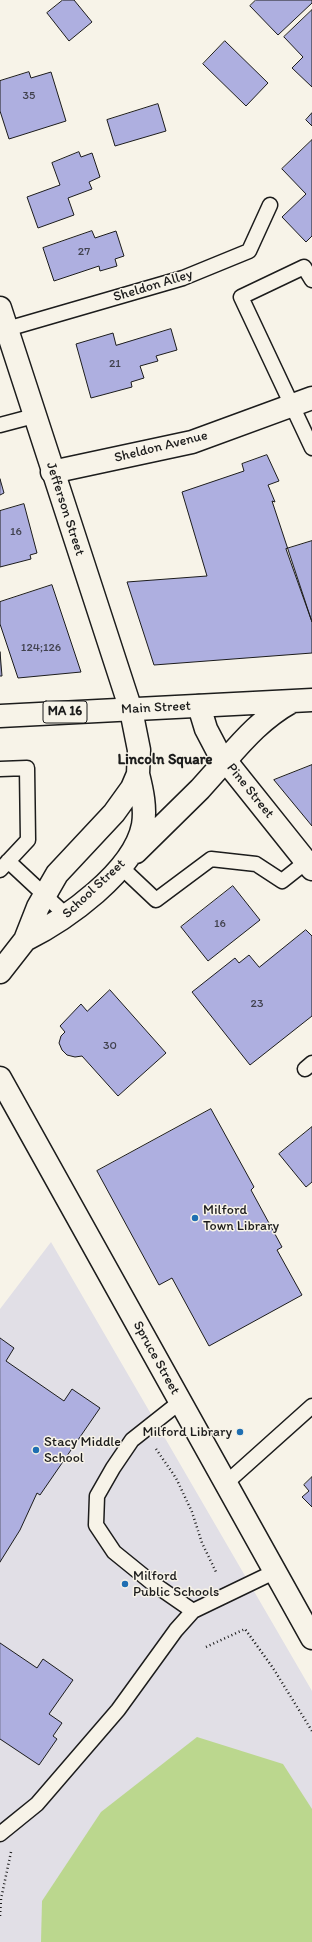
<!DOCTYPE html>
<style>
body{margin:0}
canvas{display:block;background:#f7f3e8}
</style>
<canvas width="312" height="1942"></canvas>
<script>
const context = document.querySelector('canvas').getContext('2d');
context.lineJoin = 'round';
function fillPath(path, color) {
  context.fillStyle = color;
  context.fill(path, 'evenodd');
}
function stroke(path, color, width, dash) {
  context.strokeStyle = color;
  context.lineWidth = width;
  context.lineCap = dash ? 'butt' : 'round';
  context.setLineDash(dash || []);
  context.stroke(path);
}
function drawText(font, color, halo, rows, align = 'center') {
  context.font = font + ' Itim,sans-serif';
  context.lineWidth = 3;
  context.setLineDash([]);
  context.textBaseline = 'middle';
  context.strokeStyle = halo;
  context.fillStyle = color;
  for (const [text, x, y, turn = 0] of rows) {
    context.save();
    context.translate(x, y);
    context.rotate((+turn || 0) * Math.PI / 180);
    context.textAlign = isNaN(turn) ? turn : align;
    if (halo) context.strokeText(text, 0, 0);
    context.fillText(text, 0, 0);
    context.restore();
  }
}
fillPath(new Path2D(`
 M51,1242L312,1691V1942H0V1309Z`), '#e1dfe6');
fillPath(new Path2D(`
 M197,1737L283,1764L312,1809V1942H41L42,1901L101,1812Z`), '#bbd78e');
const building = new Path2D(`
 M63,0H74L92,22L69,41L47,13Z
 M256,0H312V3L278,35L250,6Z
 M312,10V87L292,68L303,57L284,37Z
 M225,41L268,83L246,106L203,64Z
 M29,72L31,78L51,72L66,121L9,139L0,111V81Z
 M158,104L166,131L115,146L107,120Z
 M312,113V126L306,120Z
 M312,140V236L306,242L282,217L306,194L282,169Z
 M79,152L81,157L92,153L100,177L89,182L92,189L68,198L74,215L38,228L27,197L60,185L52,163Z
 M92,231L95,238L116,231L124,256L115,259L117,266L100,271L99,266L54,281L43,248Z
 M171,329L177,350L156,356L158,361L140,366L144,378L131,382L132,387L91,398L76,344L113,333L116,345Z
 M267,455L279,481L268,485L275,502L272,501L312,622V653L154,665L127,582L207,576L182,492L244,471L242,464Z
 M0,479L4,493L0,495Z
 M24,504L37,553L30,555L31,559L0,567V511Z
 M312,541V622L286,549Z
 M52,585L81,672L18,678L0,624V602Z
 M0,652L2,676H0Z
 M312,765V826L274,780Z
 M233,886L260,920L208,961L181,927Z
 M306,930L312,936V1016L250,1065L192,992L235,958L239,963L249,955L259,967Z
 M110,990L166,1053L118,1096L82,1056L75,1057L67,1055L62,1050L59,1043L61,1036L65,1032L60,1026L81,1004L87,1011Z
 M211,1109L254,1187L251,1190L282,1247L277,1250L302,1295L209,1346L172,1278L159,1285L97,1171Z
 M312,1127V1182L306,1187L279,1154Z
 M0,1338L14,1348L6,1361L64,1401L72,1389L100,1408L40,1495L37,1493L20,1530L0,1562Z
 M312,1477V1507L302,1497L309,1491L304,1485Z
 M0,1643L37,1668L43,1659L73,1680L49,1714L62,1723L53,1736L57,1739L39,1765L0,1739Z`);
fillPath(building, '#aeafe0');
stroke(building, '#1c1c1c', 1);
const lane = new Path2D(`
 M312,280L304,267L241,297L312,448
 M7,329L183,278L249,251L270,205
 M0,425L34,416
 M0,769L27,768L28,840L0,870
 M8,861L67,916
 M121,867L156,900L211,859L256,864L282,881L306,862
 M305,1069L312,1063
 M180,1402L132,1440L113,1468L97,1496L96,1525L114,1552L151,1582L193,1611
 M225,1484L312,1406
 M0,1834L37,1804L118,1710L176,1630L193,1611L274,1572`);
const street = new Path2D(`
 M52,472L192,442L312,398`);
const secondary = new Path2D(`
 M0,308L131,710L139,750L138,774L132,788L114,813L57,874L38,907L25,940L0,972
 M199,706L206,729L217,750L312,869
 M136,852L200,789L225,761
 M25,940C65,920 134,872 143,825C146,808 142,790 138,774
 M0,1078L312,1638`);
const primary = new Path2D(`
 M0,716L312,700
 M225,761C245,738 264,717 291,702`);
stroke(lane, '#1c1c1c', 17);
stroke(street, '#1c1c1c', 25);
stroke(secondary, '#1c1c1c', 25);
stroke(primary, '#1c1c1c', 25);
stroke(new Path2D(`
 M156,1449L176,1478L192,1512L202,1543L217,1574
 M206,1647L245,1629L273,1668L312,1731
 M0,1916L1,1899L11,1852`), '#1c1c1c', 2.5, [1, 3]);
stroke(lane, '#f7f3e8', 14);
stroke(street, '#f7f3e8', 22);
stroke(secondary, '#f7f3e8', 22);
stroke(primary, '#f7f3e8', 22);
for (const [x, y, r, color] of [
 [195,1218,4,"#1f6fb2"],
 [240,1432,4,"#1f6fb2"],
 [36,1450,4,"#1f6fb2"],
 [125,1584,4,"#1f6fb2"]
]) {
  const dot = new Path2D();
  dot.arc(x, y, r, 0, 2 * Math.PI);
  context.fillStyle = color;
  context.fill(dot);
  stroke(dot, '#f7f3e8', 1.5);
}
drawText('12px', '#40414d', null, [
 ["35",29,96],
 ["27",84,252],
 ["21",115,364],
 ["16",16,532],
 ["124;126",41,648],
 ["16",220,924],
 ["23",257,1004],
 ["30",110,1046]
]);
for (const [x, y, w] of [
 [65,712,44]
]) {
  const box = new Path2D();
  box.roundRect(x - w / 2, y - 11, w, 22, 3);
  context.fillStyle = '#f7f3e8';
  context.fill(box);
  stroke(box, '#1c1c1c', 1);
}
drawText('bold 13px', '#1c1c1c', null, [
 ["MA 16",65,712]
]);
drawText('14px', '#1c1c1c', '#f7f3e8', [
 ["Sheldon Alley",153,286,-17],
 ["Sheldon Avenue",161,447,-14],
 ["Jefferson Street",65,509,72],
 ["Main Street",156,708,-3],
 ["Pine Street",250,791,51],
 ["School Street",94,889,-43],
 ["Spruce Street",156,1358,61]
]);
drawText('14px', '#1c1c1c', '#f7f3e8', [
 ["Milford",203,1210],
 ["Town Library",203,1226],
 ["Milford Library",232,1432,"right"],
 ["Stacy Middle",44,1442],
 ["School",44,1458],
 ["Milford",133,1576],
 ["Public Schools",133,1592]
], 'left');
drawText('bold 15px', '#1c1c1c', '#f7f3e8', [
 ["Lincoln Square",165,760]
]);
</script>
